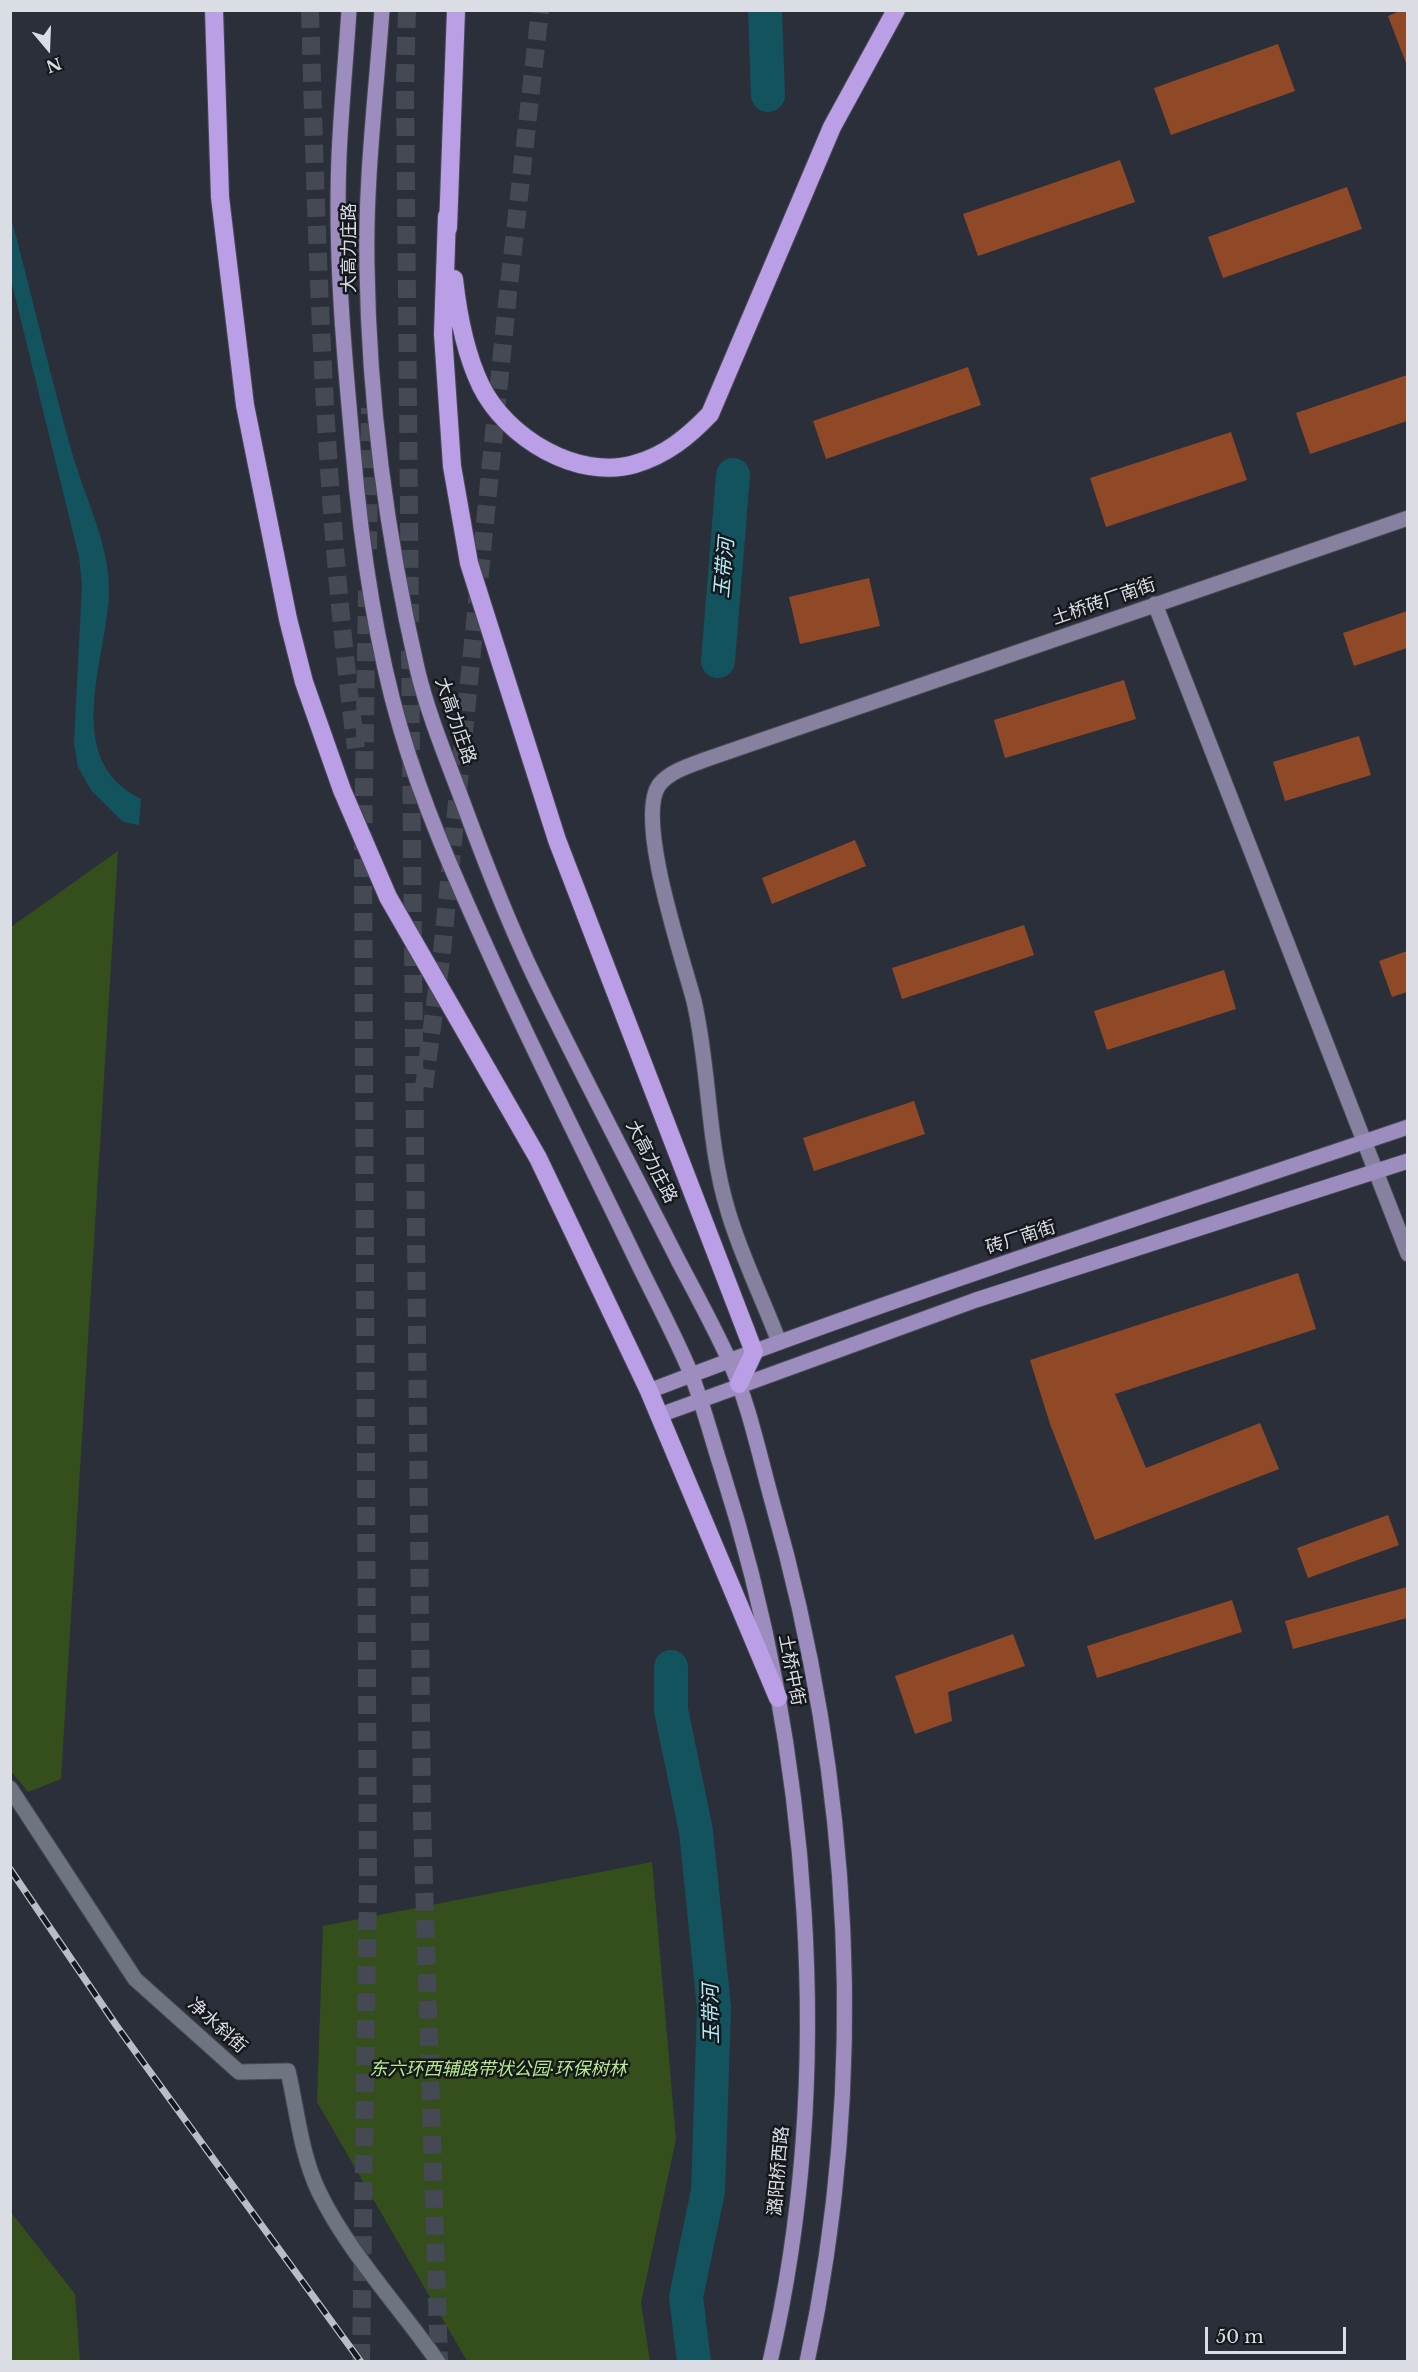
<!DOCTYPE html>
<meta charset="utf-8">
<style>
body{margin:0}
#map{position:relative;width:1418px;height:2372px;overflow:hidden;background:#2b2f3a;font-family:"Libre Baskerville",serif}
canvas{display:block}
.frame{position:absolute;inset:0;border:12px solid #dadde4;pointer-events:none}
.north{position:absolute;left:18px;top:18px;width:60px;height:60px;-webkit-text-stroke:4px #15181c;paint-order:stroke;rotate:161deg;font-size:16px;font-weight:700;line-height:24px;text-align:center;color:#dadde4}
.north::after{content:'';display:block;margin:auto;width:21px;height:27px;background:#dadde4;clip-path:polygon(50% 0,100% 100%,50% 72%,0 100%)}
.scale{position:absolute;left:1205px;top:2327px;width:141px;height:27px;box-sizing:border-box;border:3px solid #dadde4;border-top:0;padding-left:8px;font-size:18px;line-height:21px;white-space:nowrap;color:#dadde4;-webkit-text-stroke:4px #15181c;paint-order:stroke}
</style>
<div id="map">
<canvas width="1418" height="2372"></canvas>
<div class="frame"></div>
<div class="north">N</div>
<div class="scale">50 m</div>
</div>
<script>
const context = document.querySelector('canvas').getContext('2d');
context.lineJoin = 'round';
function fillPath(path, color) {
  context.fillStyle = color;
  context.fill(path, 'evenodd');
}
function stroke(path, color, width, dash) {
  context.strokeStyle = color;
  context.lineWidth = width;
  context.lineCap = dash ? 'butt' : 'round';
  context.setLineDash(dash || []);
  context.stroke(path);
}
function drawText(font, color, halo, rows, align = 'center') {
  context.font = font + ' "Libre Baskerville","Noto Sans SC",serif';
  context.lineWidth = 5;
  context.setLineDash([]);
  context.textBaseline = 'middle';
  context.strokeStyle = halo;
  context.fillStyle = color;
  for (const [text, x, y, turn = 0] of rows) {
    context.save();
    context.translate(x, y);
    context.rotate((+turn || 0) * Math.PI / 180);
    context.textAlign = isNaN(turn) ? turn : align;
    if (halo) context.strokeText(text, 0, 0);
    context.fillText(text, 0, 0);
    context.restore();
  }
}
fillPath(new Path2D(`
 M118,851L61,1779L28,1792L10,1770L11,927Z
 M652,1862L676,2139L641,2303L650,2361H467L317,2102L323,1926Z
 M10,2211L75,2294L80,2361H11Z`), '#344f1b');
fillPath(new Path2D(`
 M10,214C32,294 50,376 73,456C86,500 110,546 109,592C107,661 60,759 141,799L139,825L123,822L91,790L78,767L74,743L82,585L79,557L11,280Z`), '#13535e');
stroke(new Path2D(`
 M765,10L768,95
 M718,661L733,475
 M671,1667V1710L696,1831L714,2008L708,2191L686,2297L694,2362`), '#13535e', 34);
fillPath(new Path2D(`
 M1402,10H1407L1406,63L1388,16Z
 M1278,44L1295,91L1171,135L1154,88Z
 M1120,160L1135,202L978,256L963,214Z
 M1347,187L1362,229L1223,278L1208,237Z
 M968,367L981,405L826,459L813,421Z
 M1407,375V421L1310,454L1296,413Z
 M1231,432L1247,480L1106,527L1090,478Z
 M869,578L880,626L800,644L789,597Z
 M1407,611V648L1354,666L1343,633Z
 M1124,680L1136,719L1005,758L994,720Z
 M1359,736L1371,775L1285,801L1273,762Z
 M855,840L866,866L772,904L762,878Z
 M1024,925L1034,955L902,999L892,968Z
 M1407,951V992L1392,997L1379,961Z
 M1224,970L1236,1009L1107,1050L1094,1011Z
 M914,1101L925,1134L814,1171L803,1138Z
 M1298,1273L1316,1329L1115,1394L1146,1468L1260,1423L1279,1469L1095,1540L1050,1424L1030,1360Z
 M1388,1515L1399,1545L1308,1578L1297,1548Z
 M1407,1587V1618L1293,1649L1285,1621Z
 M1232,1600L1242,1632L1097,1678L1087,1646Z
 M1013,1634L1025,1666L948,1692L952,1721L915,1734L895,1676Z`), '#904926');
stroke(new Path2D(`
 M310,10C317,255 324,505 356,748
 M407,10L405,84L410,623
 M368,549L370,408
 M410,651L422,1818L439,2362
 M424,1087L442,952L507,303L540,10
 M361,2362L368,1883L363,855L367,591`), '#454954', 18, [18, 9]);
const street = new Path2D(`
 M10,1788L135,1979L239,2072L288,2071C297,2110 301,2155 319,2192C348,2252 399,2306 438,2362`);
const secondary = new Path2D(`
 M1155,604L1408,1254
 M779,1342C763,1299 741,1256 728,1211C707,1143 710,1070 694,1001C683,959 635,819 659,785C670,771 691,765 707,759L1408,518`);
const primary = new Path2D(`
 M349,10C346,59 341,108 339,157C335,255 344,353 353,450C361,543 374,637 400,727C423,806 456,880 490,955C535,1055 585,1153 633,1253C652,1293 674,1333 691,1374C703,1404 711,1436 721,1467C810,1747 837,2074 770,2362
 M382,10C376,96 365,182 367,267C369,401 387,538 417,668C428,715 448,762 465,808C486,865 508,922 535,978C581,1073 631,1167 679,1262C696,1294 714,1327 729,1360C749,1404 759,1454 772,1501C852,1781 869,2076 807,2362
 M649,1391C899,1295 1154,1213 1408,1127
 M660,1415L976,1300L1408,1161`);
const highway = new Path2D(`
 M214,10L220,197L245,405L288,619L304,682L342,790L388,897L538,1158L649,1391L778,1698
 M447,216L443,334L452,466L469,563L557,840L754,1352L739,1384
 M448,228L456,10
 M454,279C458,315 465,353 481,386C506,437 577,481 635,464C666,455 688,437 710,414L832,127L896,10`);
stroke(street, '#474a54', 17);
stroke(secondary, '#474a54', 17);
stroke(primary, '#474a54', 17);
stroke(highway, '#474a54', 20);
stroke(street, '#6f7481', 15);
stroke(secondary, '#86819f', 15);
stroke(primary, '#9c8dbe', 15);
stroke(highway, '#ba9ee6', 18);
const rail = new Path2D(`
 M10,1869L116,2025L361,2362`);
stroke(rail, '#babdc5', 7);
stroke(rail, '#15181c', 4.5, [14]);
drawText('18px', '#dadde4', '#15181c', [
 ["大高力庄路",350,248,-90],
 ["土桥砖厂南街",1104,602,-19],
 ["大高力庄路",455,721,71],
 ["大高力庄路",651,1162,63],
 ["砖厂南街",1021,1238,-18],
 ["土桥中街",791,1670,79],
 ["净水斜街",217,2026,42],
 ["潞阳桥西路",779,2171,-85]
]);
drawText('italic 18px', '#b6eb8a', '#15181c', [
 ["东六环西辅路带状公园·环保树林",498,2070]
]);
drawText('italic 20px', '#b6eaf5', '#15181c', [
 ["玉带河",725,568,-85],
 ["玉带河",712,2014,-91]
]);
</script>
